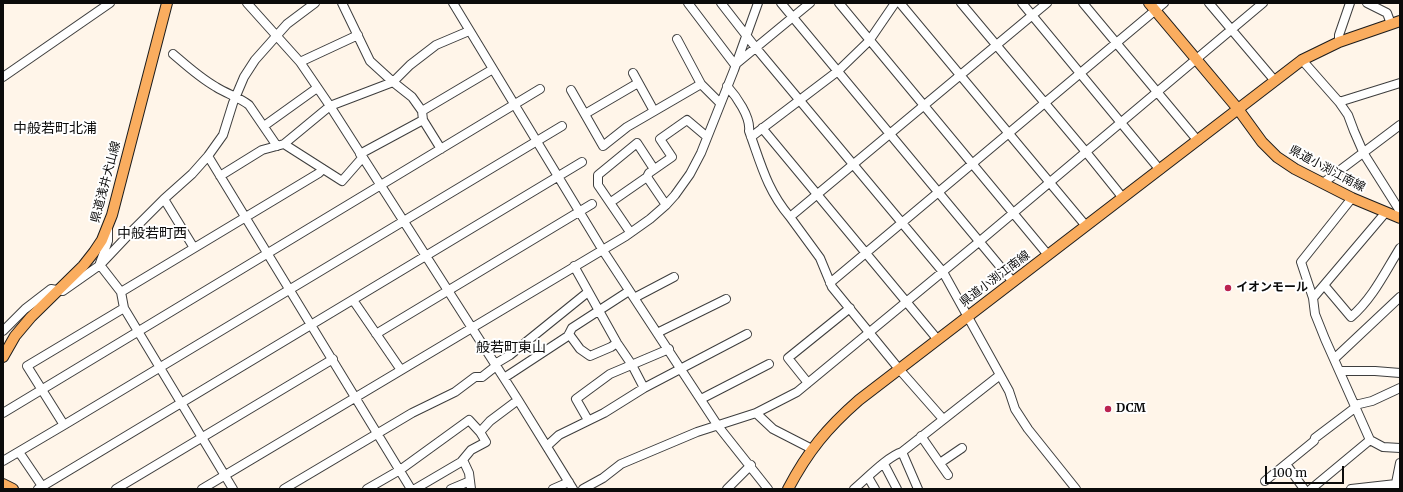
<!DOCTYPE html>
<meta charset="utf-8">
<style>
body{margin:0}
#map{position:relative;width:1403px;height:492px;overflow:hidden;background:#fff5e9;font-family:Merriweather,serif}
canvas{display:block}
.frame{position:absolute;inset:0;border:4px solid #0b0b0b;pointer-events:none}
.scale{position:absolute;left:1265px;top:466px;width:79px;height:18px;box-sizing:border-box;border:2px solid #0b0b0b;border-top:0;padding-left:5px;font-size:12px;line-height:14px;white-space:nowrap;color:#0b0b0b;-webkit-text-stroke:3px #fff;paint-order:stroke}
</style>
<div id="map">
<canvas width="1403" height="492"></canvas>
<div class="frame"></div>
<div class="scale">100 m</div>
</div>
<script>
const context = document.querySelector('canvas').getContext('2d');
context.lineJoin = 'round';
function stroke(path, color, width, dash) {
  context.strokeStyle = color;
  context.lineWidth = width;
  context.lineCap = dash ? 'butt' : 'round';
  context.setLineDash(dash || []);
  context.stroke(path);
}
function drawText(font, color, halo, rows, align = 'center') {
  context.font = font + ' Merriweather,"Noto Sans JP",serif';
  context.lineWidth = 4;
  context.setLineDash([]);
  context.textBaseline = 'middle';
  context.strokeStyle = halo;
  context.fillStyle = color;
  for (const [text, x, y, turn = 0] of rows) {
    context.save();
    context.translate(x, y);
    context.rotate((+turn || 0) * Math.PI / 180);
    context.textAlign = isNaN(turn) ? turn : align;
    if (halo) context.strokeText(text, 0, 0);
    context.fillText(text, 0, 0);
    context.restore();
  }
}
const minor = new Path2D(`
 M247,3L300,62L330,106L518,400L573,489
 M342,3L370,61L393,82L412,97L422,111L423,120L441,149
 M453,3L602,249L718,426L768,489
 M688,3L735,65
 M721,3L756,48L943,272L1009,391L1015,409L1028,429L1076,489
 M781,3L1013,282
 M839,3L1048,255
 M900,3L1086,226
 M961,3L1086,152L1123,198
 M1022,3L1160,170
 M1083,3L1198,141
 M1209,3L1275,81
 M1367,3L1387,13L1391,24
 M677,39L701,84
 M1339,42V35L1350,3
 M173,54C187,66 200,78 216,87C227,94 239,97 249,105L277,146
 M1302,60L1339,102L1348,115L1354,131L1364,154L1400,211
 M300,62L358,35
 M736,64L810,3
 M633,73L654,111
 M3,77L110,3
 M727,86C736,96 751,117 749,131C761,164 767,190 790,217
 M571,90L603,146L627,127L701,84L720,103
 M1339,102L1400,83
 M422,111L493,69
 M585,114L638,83
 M264,126L317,88
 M762,128L938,340
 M751,137L838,71L869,41L895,3
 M284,144L342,181L363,157
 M360,154L423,120
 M208,156L411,489
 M220,176L262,150L284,144L330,106L393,82L410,65L436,45L469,31
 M647,177L666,205
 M1323,183L1400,125
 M1352,198L1301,262L1313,298L1315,314L1325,339L1370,440L1383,447L1400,448
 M164,199L194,248
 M611,202L647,177L649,173L672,157L660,139L687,120L706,136
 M630,232L598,185V175L637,143L654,169
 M100,263L108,241V230
 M100,265L121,292L124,308L233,489
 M574,266L617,343L632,365L644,388
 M830,283L1164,3
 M1324,285L1351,317C1373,298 1385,272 1400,248
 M121,292L319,173L323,169
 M634,298L674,277
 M1313,298L1386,212
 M353,300L401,370
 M3,331L25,309L51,289L63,291L100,265L135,228L164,199L192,174L208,156L223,135L233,103L244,77L255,60L287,24L315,3
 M657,333L726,299
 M376,334L592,204
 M569,334L580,349L590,356L611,347L617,343
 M1334,359L1400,297
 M495,364L510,355L588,292
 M1340,371H1375L1400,373
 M504,378L568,336L572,328L629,291
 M808,383L788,358L850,308
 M701,399L769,364
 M1355,405L1372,401L1400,388
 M3,413L540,89
 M756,413L773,429L812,449
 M943,419L899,369L832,287L820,258L790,217L1047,3
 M588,420L576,399L610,374L669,349
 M64,425L562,126
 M921,436L948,475
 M547,446L559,435L604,413L644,388L747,334
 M19,452L42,486
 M902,452L918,489
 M463,460L469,473L471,489
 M3,461L64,425L27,366L124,308
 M940,463L962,448
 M884,464L897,489
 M1286,464L1304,489
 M868,477L875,489
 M1265,481L1314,441L1315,438L1356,407
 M1395,488L1400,463
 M38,489L582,162
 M116,489L333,359
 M202,489L626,236L650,219L666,205L675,195L690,174L701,153L734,70L758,3
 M284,489L412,413L455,392L475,377H482L496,366
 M367,489L400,470L469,420L480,432
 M415,489L461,462L471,450L486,442L480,432L490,421L518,400
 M451,489L470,481
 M553,489L569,482
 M583,489L603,478L621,464L697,432L756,413L797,392L980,241L1263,3
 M727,489L751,465
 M854,489C866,479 888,456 902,452L1000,375
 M1311,489L1370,440
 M1351,489L1396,484`);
const major = new Path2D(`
 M1149,3L1238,109L1262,142L1277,157L1295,169L1352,198L1400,218
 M3,357L15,336L31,317L83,266L94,252L102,240L112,215L167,3
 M3,484L13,489
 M788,489C808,451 827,428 859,400L1302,60L1339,42L1400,21`);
stroke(minor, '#3e3e3e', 10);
stroke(major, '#1c1c1c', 12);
stroke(minor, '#fff', 8);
stroke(major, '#faad5f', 10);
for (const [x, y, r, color] of [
 [1228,288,4,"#bb2350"],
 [1108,409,4,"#bb2350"]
]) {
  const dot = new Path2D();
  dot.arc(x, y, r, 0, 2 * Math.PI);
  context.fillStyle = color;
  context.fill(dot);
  stroke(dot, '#fff', 1.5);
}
drawText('12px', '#0b0b0b', '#fff', [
 ["県道小渕江南線",1327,169,28],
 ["県道浅井犬山線",106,182,-75],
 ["県道小渕江南線",995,279,-37]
]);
drawText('bold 12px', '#0b0b0b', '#fff', [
 ["イオンモール",1236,288],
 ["DCM",1116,409]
], 'left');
drawText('14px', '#0b0b0b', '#fff', [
 ["中般若町北浦",55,129],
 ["中般若町西",152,234],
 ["般若町東山",511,348]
]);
</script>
